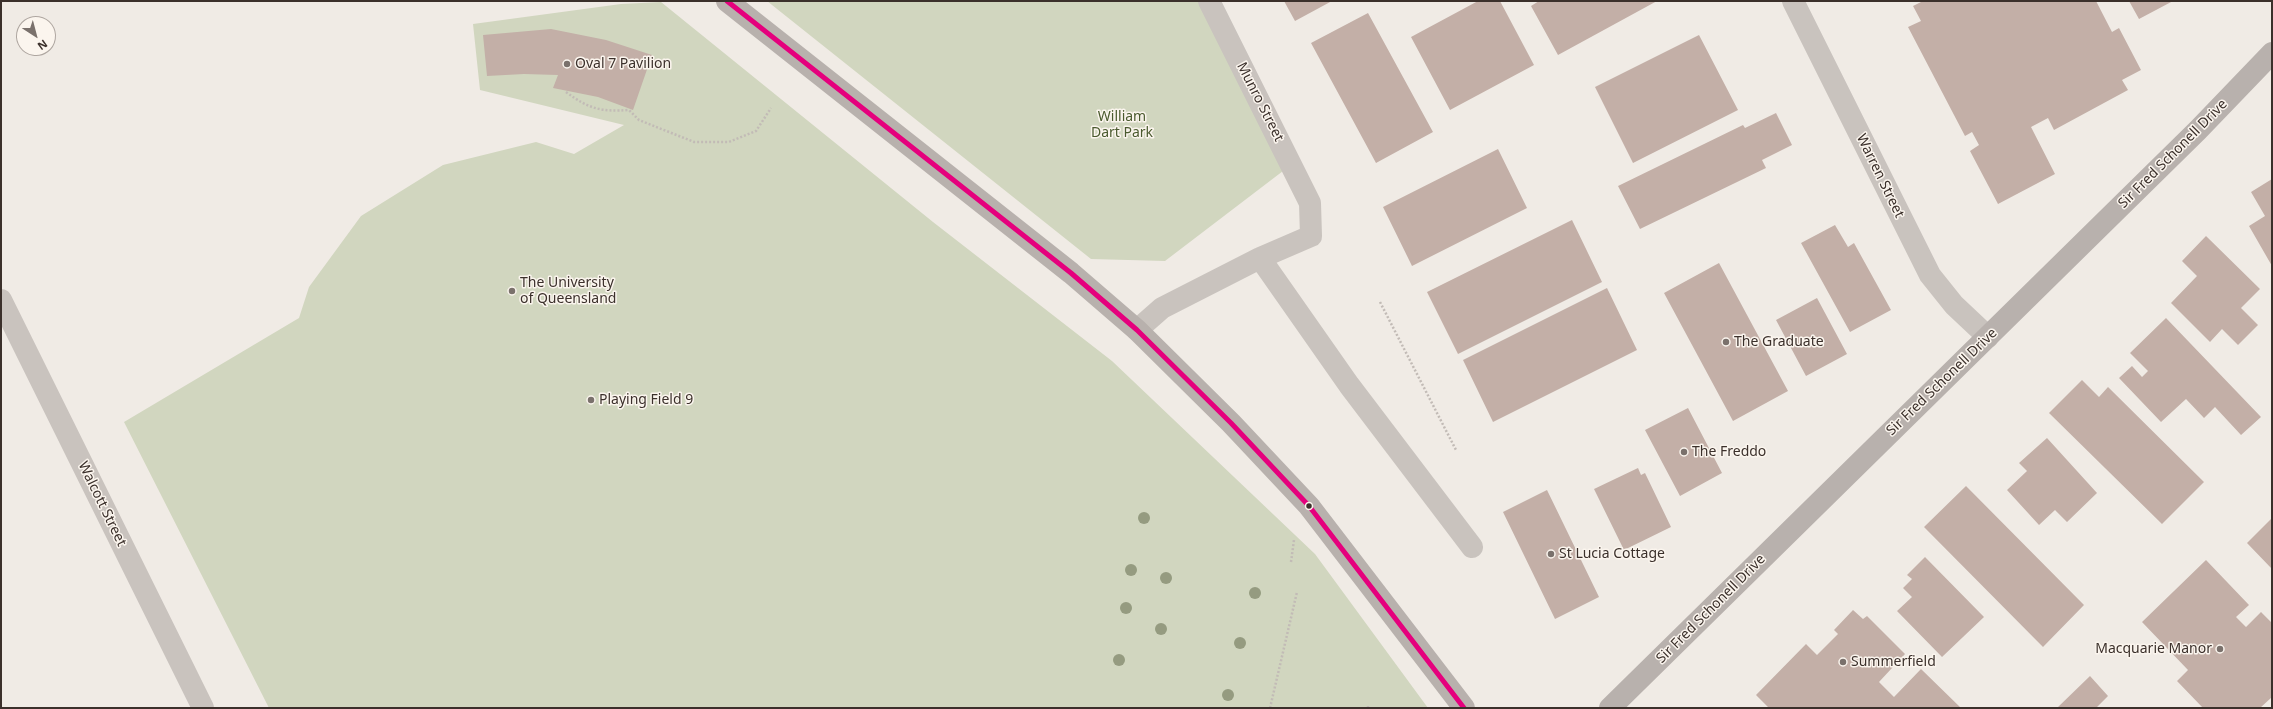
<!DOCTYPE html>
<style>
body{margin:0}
#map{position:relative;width:2273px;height:709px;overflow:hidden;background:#f0ebe5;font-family:"Noto Sans",sans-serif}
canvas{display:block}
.frame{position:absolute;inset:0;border:2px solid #3b302b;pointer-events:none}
.north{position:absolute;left:16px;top:16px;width:40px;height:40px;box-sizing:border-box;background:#fbf5ee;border:1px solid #aea6a0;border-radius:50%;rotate:144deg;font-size:11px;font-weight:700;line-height:16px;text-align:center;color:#3b302b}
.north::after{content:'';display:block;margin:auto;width:14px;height:18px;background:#7a716c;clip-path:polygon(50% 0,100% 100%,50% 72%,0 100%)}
</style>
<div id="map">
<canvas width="2273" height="709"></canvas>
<div class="frame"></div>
<div class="north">N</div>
</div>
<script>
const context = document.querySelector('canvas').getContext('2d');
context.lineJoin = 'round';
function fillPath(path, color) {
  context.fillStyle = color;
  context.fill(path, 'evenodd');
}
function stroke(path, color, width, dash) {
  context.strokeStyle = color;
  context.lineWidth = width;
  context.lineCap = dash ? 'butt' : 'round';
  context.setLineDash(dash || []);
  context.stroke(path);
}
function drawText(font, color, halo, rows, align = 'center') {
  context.font = font + ' "Noto Sans",sans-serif';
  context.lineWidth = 3;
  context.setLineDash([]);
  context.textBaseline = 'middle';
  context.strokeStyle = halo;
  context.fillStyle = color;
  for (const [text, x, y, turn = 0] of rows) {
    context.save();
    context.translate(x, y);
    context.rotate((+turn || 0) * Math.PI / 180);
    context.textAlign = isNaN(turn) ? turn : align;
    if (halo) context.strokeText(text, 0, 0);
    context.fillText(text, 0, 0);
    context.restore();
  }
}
fillPath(new Path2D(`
 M767,1H1199L1283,171L1165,261L1091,259Z
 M661,2L933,222L1112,361L1315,554L1428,708H269L124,422L299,318L309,287L361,216L443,165L536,142L574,154L624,125L480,90L473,24L621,4Z`), '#d1d6bf');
fillPath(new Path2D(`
 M1284,1H1332L1295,21Z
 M1478,1H1500L1534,65L1450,110L1411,37Z
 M1539,1H1657L1558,55L1531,6Z
 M1923,1H2096L2112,32L2119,28L2141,70L2122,80L2128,90L2054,130L2048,118L2031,127L2055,174L1998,204L1970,151L1979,145L1972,132L1965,136L1908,27L1921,21L1913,6Z
 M2129,1H2173L2139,19Z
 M1368,13L1433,132L1376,163L1311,43Z
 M551,29L606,40L652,55L633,110L598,97L553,88L558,75L524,74L487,76L483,35Z
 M1699,35L1738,110L1633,163L1595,87Z
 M1776,113L1792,145L1762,160L1766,168L1640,229L1618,186L1743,125L1745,128Z
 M1498,149L1527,208L1412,266L1383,207Z
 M2272,179V266L2249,226L2265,216L2251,192Z
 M1572,220L1602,282L1458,354L1427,292Z
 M1835,225L1848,247L1854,243L1891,310L1850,332L1801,243Z
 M2206,236L2260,289L2241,308L2258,325L2238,345L2222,329L2210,342L2171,303L2197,276L2182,261Z
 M1719,263L1788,391L1733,421L1664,293Z
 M1607,288L1637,350L1493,422L1463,360Z
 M1817,298L1847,354L1806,376L1776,320Z
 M2166,318L2261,417L2241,435L2215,407L2204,418L2186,399L2161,422L2119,378L2132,366L2142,377L2148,371L2130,353Z
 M2082,380L2099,397L2108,387L2204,482L2162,524L2049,413Z
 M1688,408L1722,473L1680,496L1645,430Z
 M2047,438L2097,493L2067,522L2055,510L2039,525L2007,490L2027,471L2019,463Z
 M1638,468L1641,475L1645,473L1671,527L1624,550L1594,489Z
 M1966,486L2084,605L2043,647L1924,527Z
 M1547,490L1599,597L1555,619L1503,512Z
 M2272,518V569L2247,543Z
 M1925,557L1984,617L1942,657L1897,611L1912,597L1903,588L1912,579L1907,575Z
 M2206,560L2249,605L2236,617L2246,627L2261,612L2272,623V697L2260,708H2203L2177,681L2188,670L2142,622Z
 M1853,610L1863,619L1867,616L1905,654L1879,682L1894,697L1921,669L1961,708H1769L1756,695L1806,644L1817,655L1838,634L1834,630Z
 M2090,676L2108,696L2096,708H2057Z`), '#c3afa7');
stroke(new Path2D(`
 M566,92C589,109 601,112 629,110L639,120L694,142H729L756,131L771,108
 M1380,302L1456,450
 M1291,562L1294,540
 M1270,708L1297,592
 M1368,708V705`), '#c2bbb6', 2.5, [2, 2]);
stroke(new Path2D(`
 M1793,1L1930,275L1954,305L1988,337
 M1260,258L1349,385L1472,547
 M1,300L203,708
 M1137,330L1162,308L1260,258L1311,236L1310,203L1209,1`), '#c9c3be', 22);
stroke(new Path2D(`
 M727,1L1071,273L1137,330L1231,423L1309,506L1464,708
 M1610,708L2198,130L2272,53`), '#b8b1ad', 22);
stroke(new Path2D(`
 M727,1L1071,273L1137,330L1231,423L1309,506L1464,708`), '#e5007d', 5);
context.fillStyle = '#959b80';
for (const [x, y] of [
 [1144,518],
 [1131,570],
 [1166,578],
 [1255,593],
 [1126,608],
 [1161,629],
 [1240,643],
 [1119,660],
 [1228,695]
]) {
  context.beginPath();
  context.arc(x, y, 6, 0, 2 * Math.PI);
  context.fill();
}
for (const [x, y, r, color] of [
 [567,64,4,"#7a716c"],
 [512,291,4,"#7a716c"],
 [1726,342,4,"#7a716c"],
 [591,400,4,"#7a716c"],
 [1684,452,4,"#7a716c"],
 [1309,506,3.5,"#3b302b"],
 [1551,554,4,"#7a716c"],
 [2220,649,4,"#7a716c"],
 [1843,662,4,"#7a716c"]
]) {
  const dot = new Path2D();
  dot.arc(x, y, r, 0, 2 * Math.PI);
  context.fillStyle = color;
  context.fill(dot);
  stroke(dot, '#fbf5ee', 1.5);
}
drawText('14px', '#3b302b', '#fbf5ee', [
 ["Oval 7 Pavilion",575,64],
 ["The University",520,283],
 ["of Queensland",520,299],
 ["The Graduate",1734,342],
 ["Playing Field 9",599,400],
 ["The Freddo",1692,452],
 ["St Lucia Cottage",1559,554],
 ["Macquarie Manor",2212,649,"right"],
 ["Summerfield",1851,662]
], 'left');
drawText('14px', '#3b302b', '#fbf5ee', [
 ["Munro Street",1260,102,63],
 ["Sir Fred Schonell Drive",2173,154,-45],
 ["Warren Street",1880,176,64],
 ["Sir Fred Schonell Drive",1942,382,-44],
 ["Walcott Street",102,504,64],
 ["Sir Fred Schonell Drive",1711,609,-45]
]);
drawText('14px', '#4a5a2e', '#fbf5ee', [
 ["William",1122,117],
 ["Dart Park",1122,133]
]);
</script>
